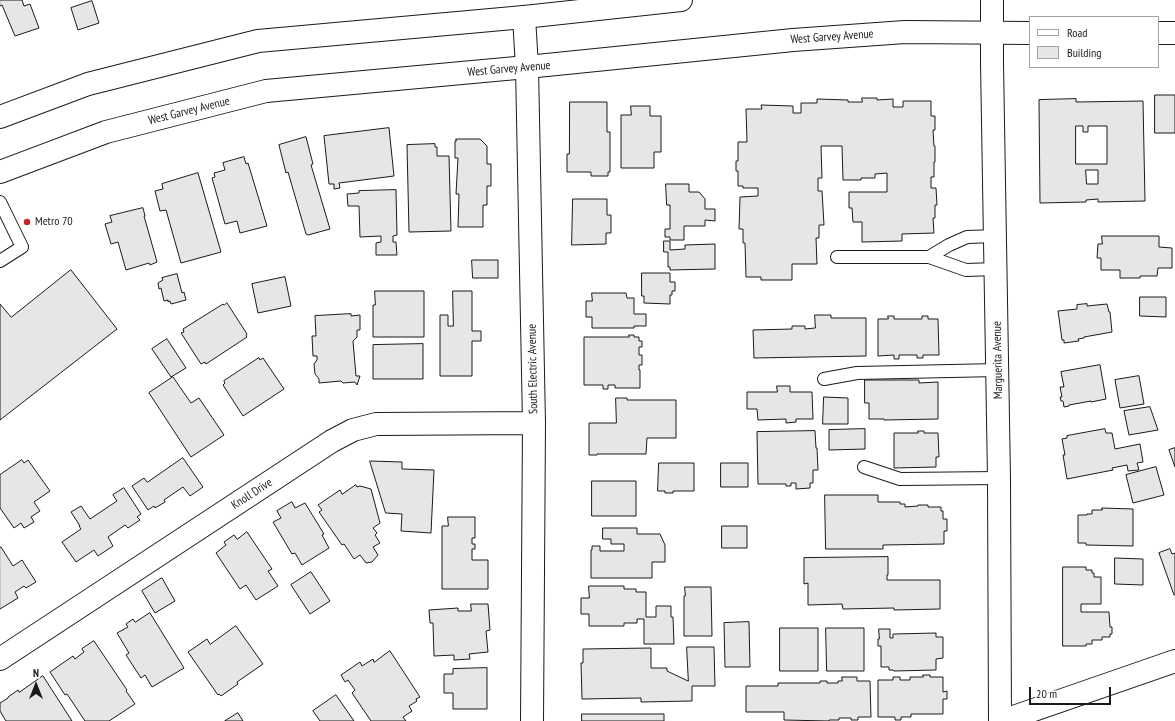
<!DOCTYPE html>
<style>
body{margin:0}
#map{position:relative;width:1175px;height:721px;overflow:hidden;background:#fff;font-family:"PT Sans Narrow",sans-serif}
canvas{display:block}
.legend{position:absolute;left:1029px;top:16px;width:130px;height:52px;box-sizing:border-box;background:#fff;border:1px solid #a3a3a3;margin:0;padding:5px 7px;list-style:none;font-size:12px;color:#1a1a1a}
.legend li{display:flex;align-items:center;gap:8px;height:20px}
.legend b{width:20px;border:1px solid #a3a3a3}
.north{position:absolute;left:16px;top:665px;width:40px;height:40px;-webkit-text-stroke:3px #fff;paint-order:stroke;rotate:0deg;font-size:11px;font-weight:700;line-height:16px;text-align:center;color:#1a1a1a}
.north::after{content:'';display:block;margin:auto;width:14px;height:18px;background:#1a1a1a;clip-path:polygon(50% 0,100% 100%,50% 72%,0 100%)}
.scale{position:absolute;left:1029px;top:687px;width:82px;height:18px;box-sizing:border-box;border:2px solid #1a1a1a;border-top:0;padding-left:5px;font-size:12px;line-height:14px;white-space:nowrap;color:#1a1a1a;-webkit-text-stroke:3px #fff;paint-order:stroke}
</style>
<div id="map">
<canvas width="1175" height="721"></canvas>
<ul class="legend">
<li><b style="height:5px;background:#fff"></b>Road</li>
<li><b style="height:11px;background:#e6e6e6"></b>Building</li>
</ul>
<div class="north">N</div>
<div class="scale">20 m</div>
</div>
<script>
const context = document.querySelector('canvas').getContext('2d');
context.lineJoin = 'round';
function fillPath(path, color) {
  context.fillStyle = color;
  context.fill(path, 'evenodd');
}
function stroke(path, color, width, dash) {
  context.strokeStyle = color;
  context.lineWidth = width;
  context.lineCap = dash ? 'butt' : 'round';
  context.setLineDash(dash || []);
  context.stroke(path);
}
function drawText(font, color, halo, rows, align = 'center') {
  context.font = font + ' "PT Sans Narrow",sans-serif';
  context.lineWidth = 3;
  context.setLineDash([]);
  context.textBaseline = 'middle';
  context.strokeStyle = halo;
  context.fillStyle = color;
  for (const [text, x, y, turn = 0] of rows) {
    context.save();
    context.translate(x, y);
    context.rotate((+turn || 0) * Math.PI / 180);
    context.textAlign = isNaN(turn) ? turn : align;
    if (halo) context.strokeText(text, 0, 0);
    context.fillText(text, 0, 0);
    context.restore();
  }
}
const building = new Path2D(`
 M0,0H22L24,6L30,4L39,28L15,36L2,5L0,6Z
 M92,1L99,23L78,30L71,8Z
 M1155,95H1175V133H1155Z
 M862,98H877V100L893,99V107H903V101H931V116H935V130H933L934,146H935V162H934V177H931V188H936L937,205H935V218H933L934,233L902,234V241L862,242V222H853L852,208H849V192H887V173L875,174V178H861V180H843L842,146H821L822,178H818V191H822L824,225H819V238H816L817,264H792V280H761V277H746L745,243H743V229H739L740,197L758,196V188H743V186H738V171H736V161H738V142H747L746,109H762L761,105L793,106V113H801V103H817V99L848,100V102H862Z
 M1076,99V102L1143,101L1145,201L1098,202V199L1086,200V202L1040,203L1039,100ZM1076,126H1083V132H1088V126H1107V164H1076ZM1086,170H1098V184H1087Z
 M570,102H607V132H610V172H608V176H591V172H567V154H569Z
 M631,106H650V116H661V152H654V168H621V115H631Z
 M389,128L394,176L339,183L340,188L334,189V184H329L324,136Z
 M306,137L313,164L311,165L330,229L308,235L306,234L288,172L286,173L279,145Z
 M456,139H480L487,146V164H491V186H487V205H483V227H458L459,194H456L458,158H455V141H456Z
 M435,144V147H437V156H449L451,231L409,232L407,145Z
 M244,157L246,164L248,163L267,226L240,233L237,221L225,224L212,178L215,177L214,173L225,170L223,163Z
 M198,173L221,252L181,263L166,210L160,211L155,191L163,189L162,184Z
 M666,184H689V192H699L705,199V209H715V221L705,220V226H684V240H670V237H665V229H670V205H667Z
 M396,190L397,235L393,236V242H396L397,255H376V243L381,242V236L360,237L359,206H348L347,194L359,193V191Z
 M573,199H607V215H611V233H606V244L572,245Z
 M143,208L145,216H144L157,262L150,265L149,263L126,270L118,242L111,244L105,224L112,222L110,216Z
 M1102,236H1159V247L1172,248V268H1158L1157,276H1140V278H1120V270H1101V258H1097L1098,244H1102Z
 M664,241H670V250L685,249V245L715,244V269L670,270V267H668V252H664Z
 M472,260H498V278H473Z
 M71,270L117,329L0,420V304L11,317Z
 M642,273H670V282H675V291H672V295H670V304L644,303V296H642Z
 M177,274L182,293L184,292L186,300L171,304L170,301L168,302V300L164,301L161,288L159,289L158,283L163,280L162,278Z
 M285,277L291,306L258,313L252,284Z
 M375,291H424V337H373V305H375Z
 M453,291H472V331H481V341H472V376H440V315H448V326H453Z
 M592,293H626L627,298H634V314H646V326H634V328H592V317H586V301H592Z
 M1140,297H1166V317L1140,316Z
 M227,303L247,334L246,336L247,337L206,364L205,362L201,364L181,333L184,332L183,329L223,304L224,305Z
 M1087,304V306L1107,304L1109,312H1110L1112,332L1084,337V338L1078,339L1079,341L1064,343V340H1062L1058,311L1077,309V305Z
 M351,314V316L360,315V330H357V337L353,341L356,376H360L357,385L355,382L343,383L341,381L319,383V379L315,374L314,364L317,360V356H313L312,336H316L315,316Z
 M815,315H831V318H866V356L754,358L753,330L792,329V326H805V329L815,328Z
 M888,316H894V319H922V316H928V319H938L939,355H923V358H917V355H899V359H894V355L878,356V319H888Z
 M629,335H634V337H639V341H642V347H639V355H642V365H639V370H640V388H615V385H608V389H603V385H584V337H629Z
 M167,339L186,368L171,377L152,349Z
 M423,344V379H373V345Z
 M259,358L260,360L263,358L284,389L243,416L223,385L225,383L224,381Z
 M1100,365L1106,399L1091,402V401L1069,405V406L1064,407L1063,401H1061L1060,397H1062L1060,387H1064L1061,372Z
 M1139,376L1144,404L1120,408L1115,380Z
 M173,377L191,403L199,398L224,435L191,457L149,393Z
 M865,380H919V383L938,382V419L884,420V419H869V403H865Z
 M777,386H790V392H812L813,419H796V422L786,423V419L758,420L757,409H747V392H777Z
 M824,397L848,398V424H823Z
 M616,398H627V400H676V438H647L646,454H597V455H589V423H616Z
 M1150,407L1158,430L1129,435L1124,411Z
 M865,429V449L829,450V430Z
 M1105,429L1106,433H1112L1115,449L1140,444L1143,462L1137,463L1139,470L1128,471L1127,465L1112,468L1113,470L1067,479L1063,455H1065L1062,439L1067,438V436Z
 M815,431L816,448H817L818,470H813V483H810V488L796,489V483H791V486H786V484H758L757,432Z
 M918,431H924V433H938L939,457H936V467L894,468V433H918Z
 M1175,448V467L1169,450Z
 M183,458L203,487L190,496L183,487L164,500L165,502L155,508L154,506L148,510L132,486L144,478L147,482Z
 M22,460L24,463L28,460L50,491L34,502L40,511L31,517L34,522L24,528L21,523L14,528L0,508V475Z
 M370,461L402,462V469L434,470L431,533L401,531L402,514L386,513Z
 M659,463H694V491H673V493H665V491H658Z
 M721,463H748V487H721Z
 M1156,467L1164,495L1133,503L1126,475Z
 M592,481H636V516H592Z
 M356,485L357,487L360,486L371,489L380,523L373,528L377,533L375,535L380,543L373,547L378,555L372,562L366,563L360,555L354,559L344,544L342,545L319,512L322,510L318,505L340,490L342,494Z
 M124,488L141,514L137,517L140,520L128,528L125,525L108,537L113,546L98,556L94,550L76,562L62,542L81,529L79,526H80L71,512L81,506L90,519L117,501L113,495Z
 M825,495H878V502H900V504H905V507L918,506V505H928V507H941V511H943V519H947V531H944V544L883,545V549H826Z
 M292,502L295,508L305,503L324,534L322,535L329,548L302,565L295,553L292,554L273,522L281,518L277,511Z
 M1102,508L1133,509V546L1086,545V543H1078V515H1087V514H1092V510H1102Z
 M448,517H475V538H472V544H475V549H472V560H488V589H442V526H448Z
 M722,526H747V548H722Z
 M603,528H637V534H660L665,545V562H652V578H591V550H592V546H600V551H624V544H611V539H603Z
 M247,532L272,569L268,571L278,586L256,600L246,585L240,589L216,553L226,545L224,542L234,535L237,539Z
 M0,547H1L13,566L22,560L36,582L26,588L24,586L15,592L18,598L0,609Z
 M1170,549L1172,554L1175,553V595H1174L1159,553Z
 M888,557V575H887V580H940V609L894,610V608L843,609L842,604L808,605V583L804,584V558Z
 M1115,558L1143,559V585L1115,584Z
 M1063,567H1086V570H1092V573H1094V577H1101V604H1081V612H1109L1110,627H1112V634H1110V637H1102V640H1092V644H1086V646H1063Z
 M311,572L330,601L310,614L291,585Z
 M162,578L175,601L155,613L142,591Z
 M589,586H624V589H636V592H646V617H656V606H671V617H673L674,644H644V619H637V623H624V626H589V614H581V598H589Z
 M685,587H711L712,636H684V596H685Z
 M471,604H488L490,630L486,631L488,652L469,654L470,659L454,660V655L434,656L433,623H430L429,610L458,608V611H471Z
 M150,613L184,668L152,687L145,675L141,678L126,655L129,653L117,633L128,627L126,624L133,619L135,622Z
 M749,622L750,667H725L724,623Z
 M236,626L263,664L237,682L238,684L221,696L219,694L218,695L188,652L207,639L210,644Z
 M780,628H818V671H780Z
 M826,628H864V671H827Z
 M879,629H890V638H893V634L936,633V637H943V658L936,659V670L894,671L893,670H889V667H881V646H878V639H879Z
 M94,641L127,690L126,691L135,704L109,721H85L67,694L65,695L50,672L73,656L75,659L84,652L82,649Z
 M687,647H714L715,686H692V701L641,702V698L582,699L581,663H583V649L651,648V668H667V671L688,681Z
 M390,651L420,697L416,699L417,701L409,706L412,711L403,717L406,721H371L352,693L355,690L348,680L345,682L341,675L360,662L362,666L373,659L374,662Z
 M487,668V709H453V693H444V674H453V669Z
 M923,675H930V677H943V692L947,691V699H943V714H911V717H901V720H895V717H878V680H893V677H900V680H910V677H923Z
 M43,676L72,721H6L0,711V703L8,698V697L18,690L19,692Z
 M842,677H857V681H870L871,717H858V720H851V718H839V720H829V721L784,720V712H746V686H778V683H820V681H827V683H838V681H842Z
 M336,695L354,721H320L313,711Z
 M238,713L243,721H225Z
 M582,714H664V721H582Z`);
fillPath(building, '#e6e6e6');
stroke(building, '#1a1a1a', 1);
const lane = new Path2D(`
 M0,202L22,247L0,261
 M837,257H929L966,270L996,269
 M929,257L949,245L967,237L996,236
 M824,379L857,373L998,370
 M864,467L900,479L999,478`);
const street = new Path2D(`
 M992,0V63L999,478L1000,721
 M524,17L527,67L534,423L532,721
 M0,659L332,441L353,430L376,424L534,423
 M1002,721L1175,661`);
const primary = new Path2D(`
 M1158,33H1175
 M0,117L88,84L258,41L524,17L681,0
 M0,172L106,132L266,91L527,67L793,40L905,32L1030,33`);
stroke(lane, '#1a1a1a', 14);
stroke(street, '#1a1a1a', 24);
stroke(primary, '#1a1a1a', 24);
stroke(lane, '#fff', 12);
stroke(street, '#fff', 22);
stroke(primary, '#fff', 22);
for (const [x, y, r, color] of [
 [27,222,4,"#c62828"]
]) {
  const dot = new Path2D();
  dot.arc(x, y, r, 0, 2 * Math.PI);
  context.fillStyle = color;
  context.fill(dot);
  stroke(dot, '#fff', 1.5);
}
drawText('12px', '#1a1a1a', '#fff', [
 ["West Garvey Avenue",832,37,-4],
 ["West Garvey Avenue",509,69,-5],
 ["West Garvey Avenue",189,111,-14],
 ["Marguerita Avenue",998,360,-91],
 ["South Electric Avenue",533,369,-91],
 ["Knoll Drive",252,494,-33]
]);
drawText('12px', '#1a1a1a', '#fff', [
 ["Metro 70",35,222]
], 'left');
</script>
